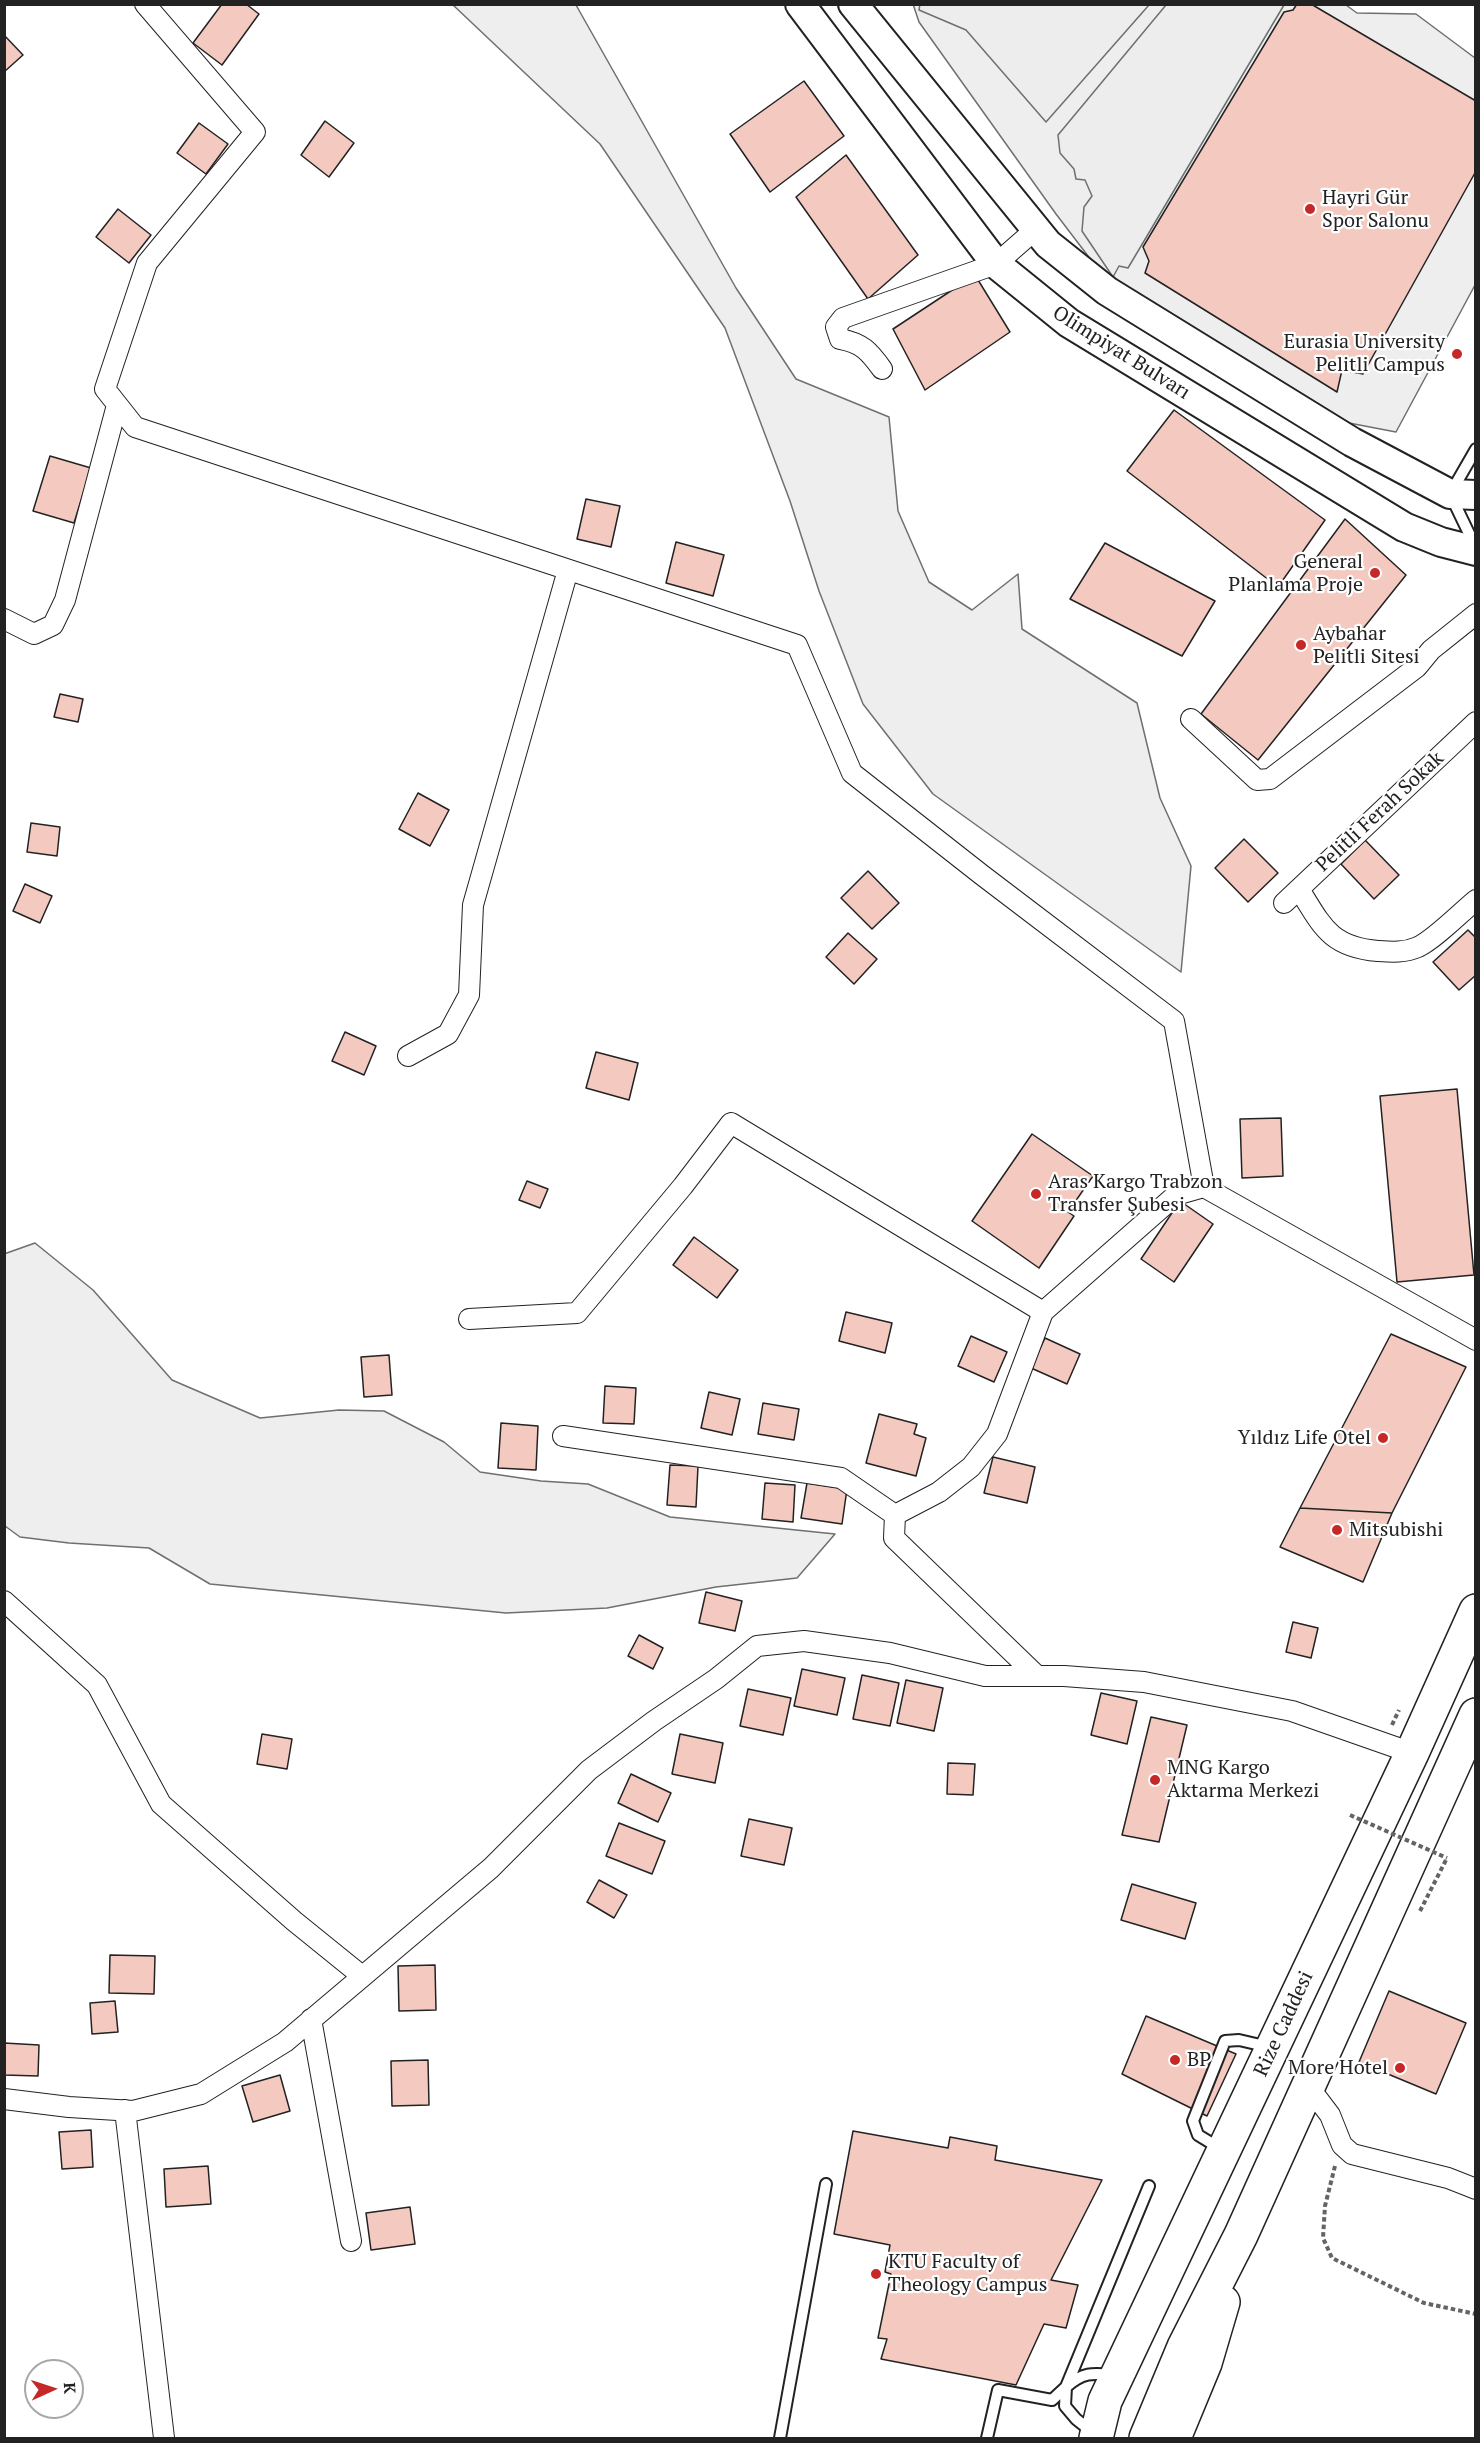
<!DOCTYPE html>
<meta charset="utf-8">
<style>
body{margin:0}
#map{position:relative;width:1480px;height:2443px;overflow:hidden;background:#fff;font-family:"PT Serif",serif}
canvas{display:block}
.frame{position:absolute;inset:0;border:6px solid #222;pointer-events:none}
.north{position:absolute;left:24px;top:2359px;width:60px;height:60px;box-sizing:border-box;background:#fff;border:2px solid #a7a7a7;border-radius:50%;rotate:87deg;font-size:16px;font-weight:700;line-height:24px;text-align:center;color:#222}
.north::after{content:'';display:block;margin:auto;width:21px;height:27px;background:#c62828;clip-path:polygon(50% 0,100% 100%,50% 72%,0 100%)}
</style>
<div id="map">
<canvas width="1480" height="2443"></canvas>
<div class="frame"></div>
<div class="north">K</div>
</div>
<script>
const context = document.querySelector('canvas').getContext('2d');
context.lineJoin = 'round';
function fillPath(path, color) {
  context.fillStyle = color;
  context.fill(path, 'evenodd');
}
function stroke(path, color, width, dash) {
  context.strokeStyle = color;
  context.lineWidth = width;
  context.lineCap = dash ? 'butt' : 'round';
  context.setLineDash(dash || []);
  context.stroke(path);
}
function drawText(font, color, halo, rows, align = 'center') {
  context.font = font + ' "PT Serif",serif';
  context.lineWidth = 4.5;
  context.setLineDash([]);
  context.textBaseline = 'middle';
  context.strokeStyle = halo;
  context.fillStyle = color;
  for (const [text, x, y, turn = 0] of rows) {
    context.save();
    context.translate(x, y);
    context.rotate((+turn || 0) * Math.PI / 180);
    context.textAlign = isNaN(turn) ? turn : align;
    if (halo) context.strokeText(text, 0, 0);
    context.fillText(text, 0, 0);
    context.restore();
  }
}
const green = new Path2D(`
 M913,4L1346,5L1357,13L1416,14L1475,58V285L1396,432L1349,423L1101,273L1056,214L919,22Z
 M453,5H576L736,288L796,379L889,417L898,511L929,582L972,610L1018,574L1022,629L1137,703L1160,798L1191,866L1181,972L933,794L863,704L819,591L790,501L725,328L600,144Z
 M35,1243L93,1290L172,1380L260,1418L339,1410L384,1411L444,1442L480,1472L541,1481L588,1484L670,1517L835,1534L797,1578L716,1587L607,1608L506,1613L210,1584L149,1548L69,1543L20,1537L5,1526L4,1254Z`);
fillPath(green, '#eee');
stroke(green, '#6f6f6f', 1.5);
const parking = new Path2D(`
 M920,4H1149V5L1046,122L966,30L919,10Z
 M1166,5H1284L1128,268L1119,266L1113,277L1082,231L1084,207L1092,196L1085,180L1076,179L1074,169L1060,153L1058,135Z`);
fillPath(parking, '#ededed');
stroke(parking, '#6f6f6f', 1.5);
const building = new Path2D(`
 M222,4H246L259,14L222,65L193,43Z
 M1297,4H1311L1476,101V171L1363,374L1342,370L1337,392L1145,273L1149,261L1143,247L1284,12L1293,10Z
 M4,35L23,55L4,72Z
 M804,81L844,136L770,192L730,134Z
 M325,121L354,143L329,177L301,155Z
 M199,123L228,144L206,174L177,153Z
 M846,155L918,255L868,299L796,197Z
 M118,209L151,235L129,263L96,237Z
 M975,275L1010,332L925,390L893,329Z
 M1174,410L1325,520L1278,587L1127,471Z
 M50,456L91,468L74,523L33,511Z
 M586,499L620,506L611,547L577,539Z
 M1345,519L1406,575L1258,760L1201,714Z
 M676,542L724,555L713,596L666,583Z
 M1105,543L1215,601L1182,656L1070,599Z
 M60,694L83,699L78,722L54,717Z
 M418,793L449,810L430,846L399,829Z
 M31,823L60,827L57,856L27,852Z
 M1244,839L1278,873L1248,902L1215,868Z
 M1365,840L1399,875L1374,899L1341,864Z
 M868,871L899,903L872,929L841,898Z
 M25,884L52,896L40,923L13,911Z
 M1468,930L1476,938V975L1459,990L1433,962Z
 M848,933L877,959L854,984L826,957Z
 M345,1032L376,1046L364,1075L332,1061Z
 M596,1052L638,1063L629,1100L586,1088Z
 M1457,1089L1474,1275L1397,1282L1380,1096Z
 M1281,1118L1283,1176L1242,1178L1240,1119Z
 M1032,1134L1093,1176L1068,1212L1074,1216L1039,1268L972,1221Z
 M527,1181L548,1189L540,1208L519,1200Z
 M1180,1201L1213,1224L1174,1282L1141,1259Z
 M694,1237L738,1270L717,1298L673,1265Z
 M846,1312L892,1323L885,1353L839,1341Z
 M1391,1334L1466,1367L1392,1513L1300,1508Z
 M971,1336L1007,1352L994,1382L958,1366Z
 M1045,1338L1080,1354L1067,1384L1031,1368Z
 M389,1355L392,1395L364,1397L361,1357Z
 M605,1386L636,1388L634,1424L603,1423Z
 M709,1392L740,1399L732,1435L701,1428Z
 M763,1403L799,1409L794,1440L758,1434Z
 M879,1414L917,1424L914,1434L926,1438L916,1476L866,1463Z
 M501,1423L538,1426L536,1470L498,1468Z
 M993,1457L1035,1467L1027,1503L984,1493Z
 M670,1465L698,1466L696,1507L667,1505Z
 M765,1483L795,1485L793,1522L762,1519Z
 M807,1483L847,1489L842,1524L801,1518Z
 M1300,1508L1392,1513L1363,1582L1280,1547Z
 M706,1592L742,1601L735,1631L699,1623Z
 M1293,1622L1318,1628L1311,1658L1286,1652Z
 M639,1635L663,1648L653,1669L628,1656Z
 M802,1669L845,1678L837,1715L794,1706Z
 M862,1675L899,1683L890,1726L853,1719Z
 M906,1680L943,1688L934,1731L897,1723Z
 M748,1689L791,1698L783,1735L740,1726Z
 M1101,1693L1137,1701L1127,1744L1091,1735Z
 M1151,1717L1187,1725L1159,1842L1122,1835Z
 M262,1734L292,1739L287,1769L257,1764Z
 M680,1734L723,1743L715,1783L672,1774Z
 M948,1763L975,1764L973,1795L947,1794Z
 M631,1774L671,1793L658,1822L618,1803Z
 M749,1819L792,1828L784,1865L741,1856Z
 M619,1823L665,1841L652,1874L606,1856Z
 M599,1880L627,1895L614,1918L587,1902Z
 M1132,1884L1196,1903L1185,1939L1121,1920Z
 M110,1955L155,1956L154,1994L109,1993Z
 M435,1965L436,2010L399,2011L398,1966Z
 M1389,1991L1466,2023L1436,2094L1359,2062Z
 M115,2001L118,2032L92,2034L90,2003Z
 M1146,2016L1236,2054L1207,2116L1122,2074Z
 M4,2043L39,2045L38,2076L4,2075Z
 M428,2060L429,2105L392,2106L391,2061Z
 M280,2075L290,2111L253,2122L242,2086Z
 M91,2130L93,2167L62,2169L59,2132Z
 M853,2131L948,2148L950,2137L997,2146L995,2160L1102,2180L1051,2280L1078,2285L1066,2328L1044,2324L1016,2385L881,2359L887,2339L878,2338L891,2274L885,2272L890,2245L834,2234Z
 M208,2166L211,2204L166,2207L164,2169Z
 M410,2207L415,2244L371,2250L366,2213Z`);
fillPath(building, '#f3c9c0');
stroke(building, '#222', 1.5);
const service = new Path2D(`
 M1475,546L1450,494L1476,449
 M1221,2149L1198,2135L1193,2121L1225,2041L1239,2040L1269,2047
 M1091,2431L1076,2419L1065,2406L1066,2387C1083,2372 1092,2373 1114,2375
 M780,2438L826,2184
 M987,2438L998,2390L1052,2400L1066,2387L1149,2186`);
const minor = new Path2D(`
 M145,4L255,132L147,263L105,389L135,427L797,645L852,773L982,875L1174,1021L1204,1187L1476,1340
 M882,369C869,351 862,343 840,339L836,327L843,318L996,264L1036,229
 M4,619L34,634L53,625L65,600L117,405
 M1191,719L1257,780L1270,779L1417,667L1431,650L1476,614
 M1299,889C1322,926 1330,947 1378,951C1392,952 1404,953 1418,947C1435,939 1461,912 1476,900
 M1284,903L1476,722
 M408,1056L448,1034L469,995L473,905L568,570
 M1043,1312L1176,1195L1204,1187
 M469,1319L577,1313L683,1186L731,1123L1043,1312L997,1434L971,1467L939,1492L895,1515L894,1538L1037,1676
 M563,1436L841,1478L895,1515
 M4,1601L97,1685L161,1804L294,1921L362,1976
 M311,2019L351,2241
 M1308,2086L1330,2115L1342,2145L1352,2154L1448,2178L1476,2189
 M4,2099L69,2107L133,2111L201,2094L285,2042L491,1868L589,1770L654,1721L716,1679L757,1646L804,1641L890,1653L985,1676H1064L1144,1682L1292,1711L1412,1753
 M125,2110L164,2438`);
const secondary = new Path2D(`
 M800,4L996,264L1069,323L1404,527L1441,542L1476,551
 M853,4L1048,244L1107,291L1352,442L1450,494L1476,495`);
const trunk = new Path2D(`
 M1096,2438L1105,2401L1412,1753L1476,1611
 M1146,2438L1184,2347L1241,2235L1476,1715
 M1174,2438L1205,2363L1223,2302`);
stroke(service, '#222', 14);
stroke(minor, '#222', 22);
stroke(secondary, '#222', 32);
stroke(trunk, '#222', 36);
stroke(new Path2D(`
 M1392,1725L1399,1710
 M1420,1911L1447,1858
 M1335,2166L1325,2206L1323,2238L1332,2258L1424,2303L1476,2314`), '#646464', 4, [4.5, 3]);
stroke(service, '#fff', 10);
stroke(minor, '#fff', 20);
stroke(secondary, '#fff', 28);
stroke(trunk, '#fff', 33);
stroke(new Path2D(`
 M1350,1815L1447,1858`), '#646464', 4, [4.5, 3]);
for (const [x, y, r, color] of [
 [1310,209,6,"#c62828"],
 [1457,354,6,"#c62828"],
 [1375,573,6,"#c62828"],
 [1301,645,6,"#c62828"],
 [1036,1194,6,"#c62828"],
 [1383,1438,6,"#c62828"],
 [1337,1530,6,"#c62828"],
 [1155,1780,6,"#c62828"],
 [1175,2060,6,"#c62828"],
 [1400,2068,6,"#c62828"],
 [876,2274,6,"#c62828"]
]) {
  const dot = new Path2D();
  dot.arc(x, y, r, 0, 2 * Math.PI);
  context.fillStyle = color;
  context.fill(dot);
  stroke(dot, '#fff', 2);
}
drawText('20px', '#222', '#fff', [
 ["Hayri Gür",1322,198],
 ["Spor Salonu",1322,221],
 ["Eurasia University",1445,342,"right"],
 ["Pelitli Campus",1445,365,"right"],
 ["General",1363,562,"right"],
 ["Planlama Proje",1363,585,"right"],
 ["Aybahar",1313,634],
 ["Pelitli Sitesi",1313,657],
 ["Aras Kargo Trabzon",1048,1182],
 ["Transfer Şubesi",1048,1205],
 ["Yıldız Life Otel",1371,1438,"right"],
 ["Mitsubishi",1349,1530],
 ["MNG Kargo",1167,1768],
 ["Aktarma Merkezi",1167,1791],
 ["BP",1187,2060],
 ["More Hotel",1388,2068,"right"],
 ["KTU Faculty of",888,2262],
 ["Theology Campus",888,2285]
], 'left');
drawText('20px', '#222', '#fff', [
 ["Olimpiyat Bulvarı",1121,353,32],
 ["Pelitli Ferah Sokak",1380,812,-43],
 ["Rize Caddesi",1284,2024,-65]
]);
</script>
